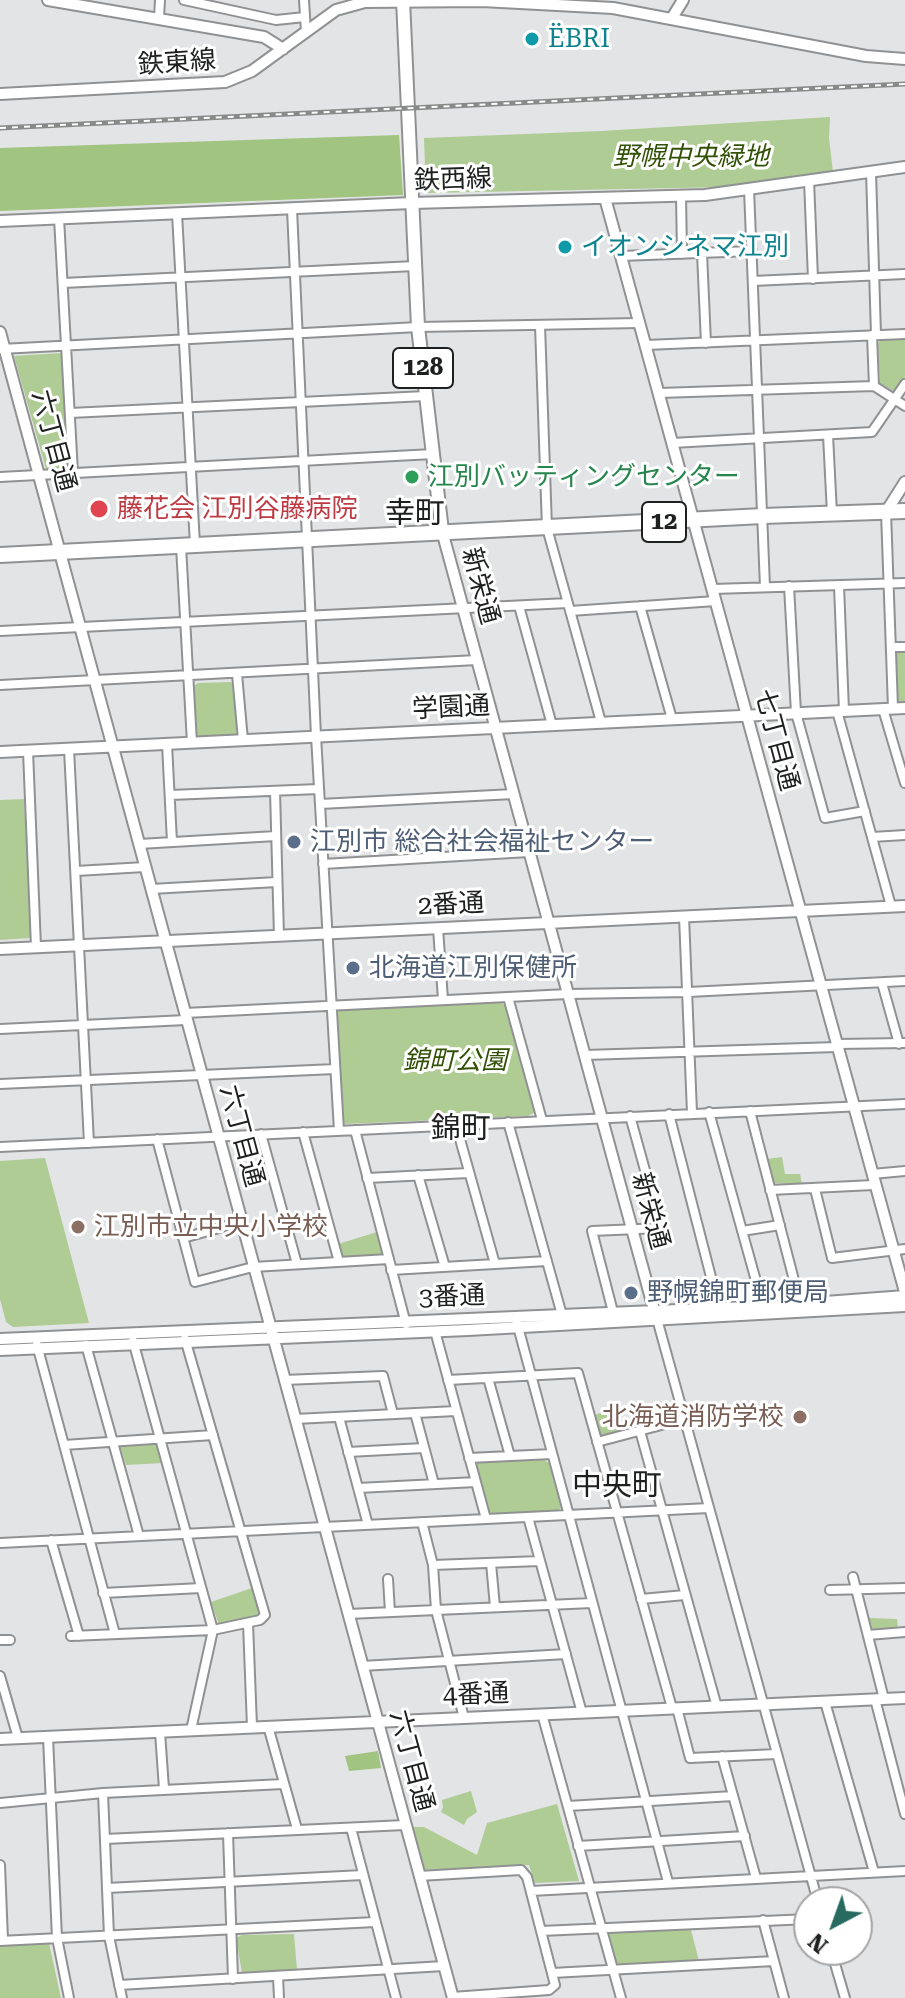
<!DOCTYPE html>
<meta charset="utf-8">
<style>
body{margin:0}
#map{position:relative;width:905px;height:1998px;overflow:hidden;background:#e3e4e5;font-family:"Roboto Serif",serif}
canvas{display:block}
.north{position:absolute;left:793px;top:1886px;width:80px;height:80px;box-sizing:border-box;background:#fff;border:2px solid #a5a5a5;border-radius:50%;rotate:221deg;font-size:22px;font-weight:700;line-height:32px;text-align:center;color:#1e1f1f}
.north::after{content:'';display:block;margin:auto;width:28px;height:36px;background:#266b5d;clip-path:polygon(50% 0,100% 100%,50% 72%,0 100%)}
</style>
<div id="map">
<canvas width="905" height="1998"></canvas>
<div class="north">N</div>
</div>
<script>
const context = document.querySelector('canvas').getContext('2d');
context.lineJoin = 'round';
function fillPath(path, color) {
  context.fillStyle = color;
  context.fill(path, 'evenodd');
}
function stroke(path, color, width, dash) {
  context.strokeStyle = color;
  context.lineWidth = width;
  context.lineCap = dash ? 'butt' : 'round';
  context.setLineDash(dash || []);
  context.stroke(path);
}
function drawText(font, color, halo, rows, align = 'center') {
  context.font = font + ' "Roboto Serif","Noto Sans JP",serif';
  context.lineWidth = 6;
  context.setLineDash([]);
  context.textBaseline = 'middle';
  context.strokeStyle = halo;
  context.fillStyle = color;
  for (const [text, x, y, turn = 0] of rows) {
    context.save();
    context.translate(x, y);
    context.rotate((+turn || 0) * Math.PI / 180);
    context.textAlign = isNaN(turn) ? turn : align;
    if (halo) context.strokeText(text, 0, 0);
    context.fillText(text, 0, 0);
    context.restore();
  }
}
fillPath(new Path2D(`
 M830,117L829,138L833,172L729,187L426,193L424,138L602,131Z
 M905,338V377L895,392L880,383L878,343L882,339Z
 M62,353L69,466L65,469H46L14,356Z
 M896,650H905V704H898Z
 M231,682L234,686L237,734L235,736L197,738L194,686L198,683Z
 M24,799L31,938L0,940V800Z
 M500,1002L506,1006L535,1112L528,1116L345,1124L341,1120L336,1012L342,1009Z
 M782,1157L785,1174H800L802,1184L773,1183L767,1159Z
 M45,1158L89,1323L13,1327L6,1322L0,1299V1161Z
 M377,1232L383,1254L380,1256L344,1259L338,1244Z
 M615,1407L621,1433L600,1437L595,1415Z
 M155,1442L163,1463L126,1465L120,1446L123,1444Z
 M544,1460L549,1463L561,1508L559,1510L492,1514L488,1510L476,1465L479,1462Z
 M252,1588L259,1613L256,1617L219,1625L211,1602Z
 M869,1618L897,1619L898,1628L873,1630Z
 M471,1791L477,1812L467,1819L464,1825L441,1812L443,1807L442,1800Z
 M557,1804L579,1881L535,1883L529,1865L424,1870L413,1827H424L477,1855L487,1823Z
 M614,1930H691L699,1961L620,1965L616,1963L609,1933Z
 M294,1934L297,1970L242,1973L236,1938L242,1935Z
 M49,1943L61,1998H0V1946Z`), '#afcc95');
fillPath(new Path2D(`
 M399,135L403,195L0,211V148Z
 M378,1751L381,1768L349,1771L345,1756Z`), '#a1c480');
const minor = new Path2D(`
 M184,0L276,20L305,17
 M304,0L306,32
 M159,18L160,0
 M871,172L876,335
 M809,180L813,279
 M749,189L765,587
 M681,195L682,254
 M292,209L316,736L339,1131
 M177,213L195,545
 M59,218L73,473
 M702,253L706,343
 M621,256L752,251
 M753,281L905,274
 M63,283L415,266
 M540,325L547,528L601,722
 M872,335L874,386
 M646,345L905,334
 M1,349L418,327L640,323
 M659,393L874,386L905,406
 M70,413L426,396
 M828,435L832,514
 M672,443L872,432L905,384
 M0,477L433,454
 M886,512L893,708
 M181,546L192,743
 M789,586L796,713L825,818L865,811
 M839,586L844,711
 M713,589L905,583
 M519,606L552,725
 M640,606L672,719
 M570,611L716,601
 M0,631L568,603
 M891,647H905
 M237,674L243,740
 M0,685L477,660
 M883,709L905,783
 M837,711L891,906
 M167,744L172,842
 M69,749L89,1143
 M28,751L36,947
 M275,791L279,936
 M170,795L319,789
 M320,804L514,794
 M872,837L905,835
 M139,844L276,836
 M323,864L529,852
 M76,871L145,867
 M151,889L277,882
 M684,916L692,1113
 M438,928L443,1000
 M882,983L899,1044
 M508,997L542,1120
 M185,1013L568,994L689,992L905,981
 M0,1029L186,1020
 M837,1044L905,1043
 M585,1055L837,1047
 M0,1084L335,1069
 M750,1111L801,1307
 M709,1112L763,1306
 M669,1114L719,1308
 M508,1122L562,1315
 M456,1125L495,1264
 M355,1130L406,1324
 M303,1132L339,1262
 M261,1134L297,1264
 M157,1139L195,1282L253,1267L389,1259
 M0,1147L905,1104
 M872,1174L905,1171
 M418,1175L445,1267
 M367,1178L469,1173
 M815,1189L832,1258L905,1249
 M770,1190L874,1185
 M742,1231L780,1225
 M183,1238L241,1222
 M391,1270L547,1261
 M613,1312L592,1231L661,1228L630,1116
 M657,1319L818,1902
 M517,1323L668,1882
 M435,1331L486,1519
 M133,1341L213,1630L191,1730
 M37,1345L115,1634
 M86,1345L139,1536
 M488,1378L510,1456
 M284,1380L383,1376L393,1414
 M448,1380L578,1373L672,1708
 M415,1413L434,1484
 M339,1417L368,1525
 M295,1419L456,1411
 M640,1431L717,1707
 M597,1442L684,1419
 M64,1445L213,1435
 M348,1452L424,1448
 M469,1458L552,1454
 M358,1488L476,1482
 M528,1517L582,1713
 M422,1522L433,1565L436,1610L464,1718
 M51,1540L79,1636
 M0,1543L709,1508
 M491,1563L495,1607
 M433,1565L540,1561
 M853,1577L884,1699
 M388,1579L390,1612
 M830,1590L905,1588
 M103,1593L201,1588
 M641,1599L685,1595
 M348,1614L592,1603
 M248,1623L252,1727
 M868,1635L905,1632
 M71,1636L213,1630L260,1620L265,1615L185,1339
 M0,1640H10
 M362,1666L566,1654
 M0,1676L18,1738
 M875,1699L905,1814
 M825,1702L874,1872
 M677,1708L690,1758L777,1754
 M542,1714L621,1998
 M268,1726L297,1829
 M160,1732L164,1789
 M48,1737L57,1938L69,1998
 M722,1756L756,1878
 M103,1793L109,1936L122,1998
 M0,1803L103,1793L283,1784
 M568,1806L733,1796
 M351,1828L396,1998
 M228,1833L233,1979
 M105,1839L405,1825
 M578,1846L745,1836
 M0,1865L3,1940
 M419,1876L521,1870L527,1877L555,1985L549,1990L452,1997
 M107,1888L363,1875
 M531,1891L905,1871
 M763,1920L784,1998
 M541,1931L809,1919
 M0,1941L375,1922
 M831,1950L845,1998
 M552,1973L774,1961
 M278,1977L279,1998
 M119,1985L444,1966`);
const tertiary = new Path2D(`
 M48,0L264,37L283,49
 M672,18L683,0
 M0,94L225,82L252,71L336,10L365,2L482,1L613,8L866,56L905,59
 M605,198L905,1292
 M0,221L412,203L705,195L905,167
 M0,332L453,1998
 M886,512L905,482
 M442,531L656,1317
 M0,752L905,708
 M0,949L905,906
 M0,1339L772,1306L905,1296
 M0,1350L468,1330L905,1306
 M0,1739L905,1698`);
const primary = new Path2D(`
 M403,0L418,327L442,531`);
const trunk = new Path2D(`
 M0,555L763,516L905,511`);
stroke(minor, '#909193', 12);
stroke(tertiary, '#909193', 14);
stroke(primary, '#909193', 16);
stroke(trunk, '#909193', 18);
stroke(minor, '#fff', 8);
stroke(tertiary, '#fff', 10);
stroke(primary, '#fff', 12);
stroke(trunk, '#fff', 14);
const rail = new Path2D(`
 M0,128L905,84`);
stroke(rail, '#888989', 5);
stroke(rail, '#fff', 2, [6]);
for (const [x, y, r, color] of [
 [532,39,8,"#0f9aa8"],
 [565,247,8,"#0f9aa8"],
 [412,477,8,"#2e9e5b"],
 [99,509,10,"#e0444e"],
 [294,842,8,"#5c6f8a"],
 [353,968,8,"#5c6f8a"],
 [78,1227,8,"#8d6e63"],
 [631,1293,8,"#5c6f8a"],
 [800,1417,8,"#8d6e63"]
]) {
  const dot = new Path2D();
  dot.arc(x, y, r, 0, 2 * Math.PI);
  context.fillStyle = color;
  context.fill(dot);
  stroke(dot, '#fff', 3);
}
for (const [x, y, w] of [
 [423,368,60],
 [664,522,44]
]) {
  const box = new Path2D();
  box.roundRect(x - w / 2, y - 20, w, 40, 6);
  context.fillStyle = '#fff';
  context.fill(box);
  stroke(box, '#1e1f1f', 2);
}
drawText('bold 24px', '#1e1f1f', null, [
 ["128",423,368],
 ["12",664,522]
]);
drawText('26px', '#0d838f', '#fff', [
 ["ËBRI",548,39],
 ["イオンシネマ江別",581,247]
], 'left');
drawText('26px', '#1e1f1f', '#fff', [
 ["鉄東線",177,63,-4],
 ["鉄西線",453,180,-2],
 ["六丁目通",53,441,75],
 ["新栄通",480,586,75],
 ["学園通",451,708,-3],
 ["七丁目通",776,740,75],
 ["2番通",451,905,-3],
 ["六丁目通",241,1136,75],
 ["新栄通",650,1211,75],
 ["3番通",452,1297,-2],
 ["4番通",476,1695,-2],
 ["六丁目通",411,1761,75]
]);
drawText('italic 26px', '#335106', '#fff', [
 ["野幌中央緑地",691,157],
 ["錦町公園",455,1061]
]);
drawText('26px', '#27864d', '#fff', [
 ["江別バッティングセンター",428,477]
], 'left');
drawText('26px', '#be3a42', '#fff', [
 ["藤花会 江別谷藤病院",117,509]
], 'left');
drawText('26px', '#4e5e75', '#fff', [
 ["江別市 総合社会福祉センター",310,842],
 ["北海道江別保健所",369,968],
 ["野幌錦町郵便局",647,1293]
], 'left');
drawText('26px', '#785e54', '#fff', [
 ["江別市立中央小学校",94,1227],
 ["北海道消防学校",784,1417,"right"]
], 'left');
drawText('30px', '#1e1f1f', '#fff', [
 ["幸町",415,514],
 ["錦町",461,1129],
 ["中央町",617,1486]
]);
</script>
